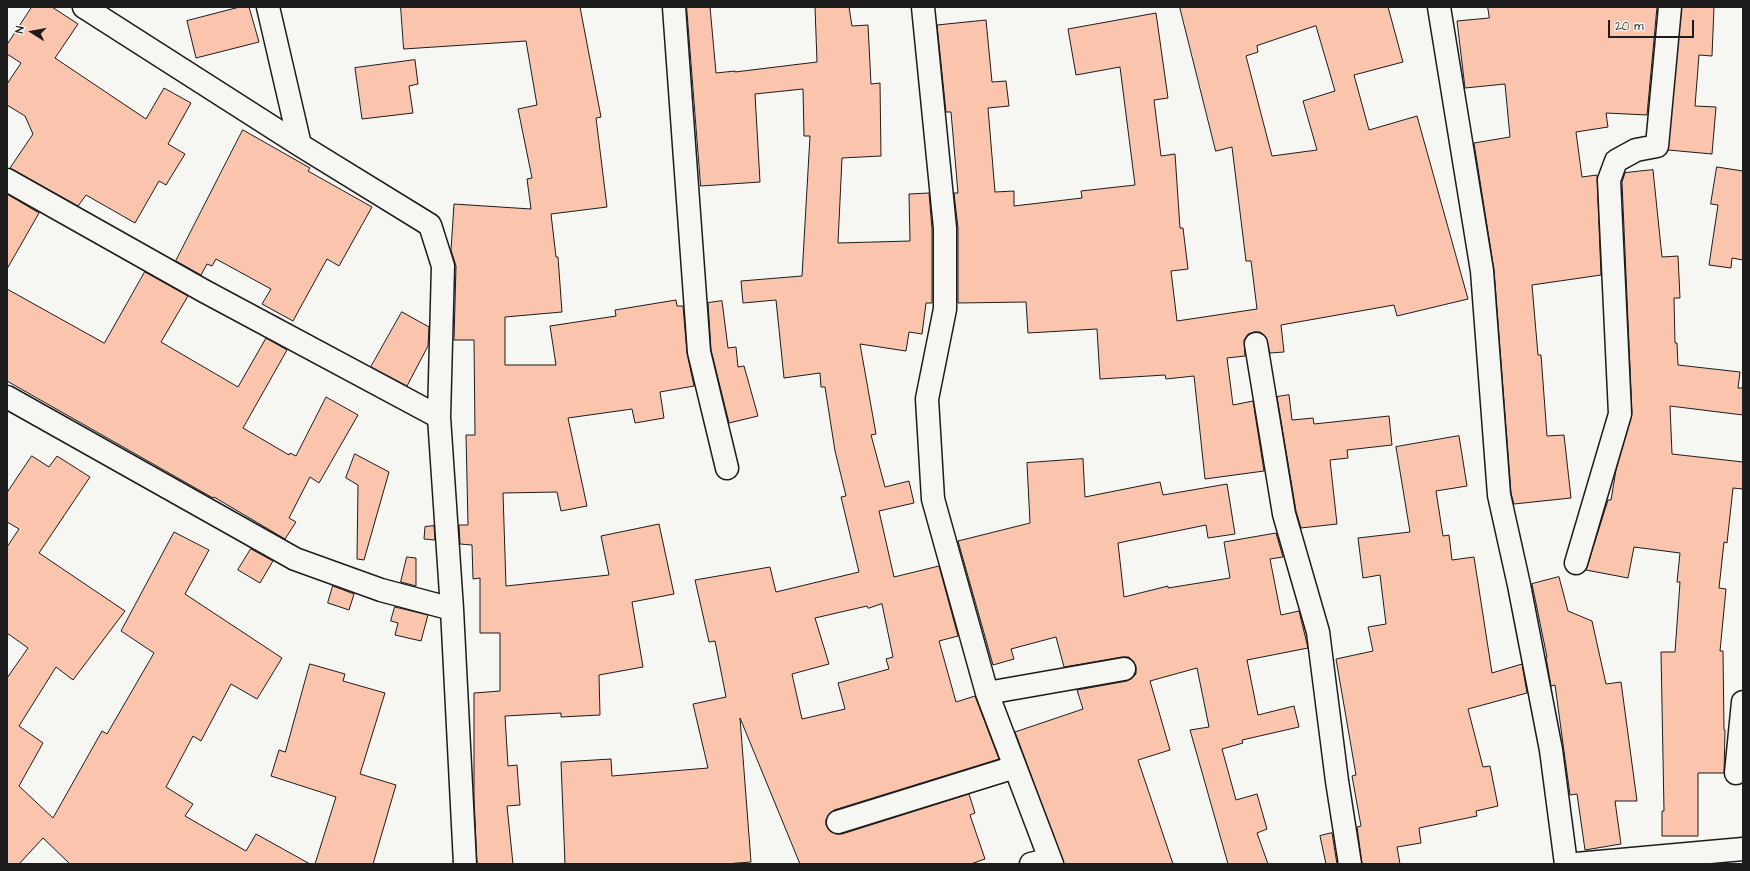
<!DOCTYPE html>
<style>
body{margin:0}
#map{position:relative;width:1750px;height:871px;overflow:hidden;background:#f6f6f2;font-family:"Architects Daughter",sans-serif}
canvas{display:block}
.frame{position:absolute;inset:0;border:8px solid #1c1c1c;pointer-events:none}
.north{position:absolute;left:12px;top:12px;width:40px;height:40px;-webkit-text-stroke:3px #f6f6f2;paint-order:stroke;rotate:281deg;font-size:11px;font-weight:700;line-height:16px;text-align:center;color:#1c1c1c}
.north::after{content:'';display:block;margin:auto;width:14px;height:18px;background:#1c1c1c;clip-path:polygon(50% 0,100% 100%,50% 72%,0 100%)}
.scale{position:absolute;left:1608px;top:20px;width:86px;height:18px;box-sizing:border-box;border:2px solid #1c1c1c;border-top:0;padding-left:5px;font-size:12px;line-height:14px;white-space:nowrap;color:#1c1c1c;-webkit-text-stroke:3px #f6f6f2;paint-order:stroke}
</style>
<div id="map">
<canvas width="1750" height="871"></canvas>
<div class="frame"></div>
<div class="north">N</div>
<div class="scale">20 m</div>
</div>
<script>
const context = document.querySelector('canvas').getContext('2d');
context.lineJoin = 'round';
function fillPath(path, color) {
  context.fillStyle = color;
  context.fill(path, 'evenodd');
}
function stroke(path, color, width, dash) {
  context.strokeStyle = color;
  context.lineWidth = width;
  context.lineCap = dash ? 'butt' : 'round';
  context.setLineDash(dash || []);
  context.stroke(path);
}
const building = new Path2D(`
 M32,7H52L78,24L55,58L146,119L164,88L191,103L168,144L185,154L166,185L159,181L135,223L86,195L78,206L10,168L33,134L25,116L7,105V84L21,63L7,54V45Z
 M240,7H249L259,42L196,58L187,21Z
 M401,7H580L601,117L596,118L607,207L551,214L556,257H558L562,312L505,317V365H556L550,326L616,316L615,310L676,300L677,306H683L687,353L694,386L660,392L664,418L635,423L632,409L568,418L587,506L561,511L557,492L503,493L506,586L609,575L601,536L659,524L674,594L632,602L643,667L599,675L600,715L561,717V713L505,716L508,766L517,765L520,805L507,806L513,864H477L474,798V693L500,691V633H480V578L473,579L472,545L460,544L459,525H468L466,435H475L474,340H454L456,266L451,250L454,204L531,209L527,179L532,178L518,109L537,105L526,41L404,49Z
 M687,7H710L716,73L735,71V72L817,62L815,7H849L852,26L868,25L871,84L880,83L881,156L842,158L838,243L910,241L909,194L929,193L932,229V303H926L922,334L909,332L906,351L860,344L876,434L871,435L885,487L909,481L914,503L879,511L894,577L939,566L958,636L939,641L956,702L975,696L999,759L834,810L829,814L826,820V825L830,831L836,834H842L969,794L975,813L970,815L985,859L971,864H800L740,718L751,862L725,864H565L561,762L611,759L612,776L708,768L693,704L726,697L715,641L709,642L695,580L770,567L776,592L859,572L841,497L846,496L835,451L825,387H821L820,373L784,378L776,300L743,303L741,281L802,276L810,136H804L803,89L755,94L760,182L701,186ZM882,604L893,657L886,659L889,669L838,683L845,709L802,719L792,674L829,664L815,618L867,606L868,608Z
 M1180,7H1388L1403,62L1354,75L1369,130L1417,116L1468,299L1397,316L1394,305L1281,325L1284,352L1270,353L1265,336L1260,332H1254L1248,334L1244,340L1245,356L1227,358L1233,405L1253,401L1264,471L1205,479L1194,376L1166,379L1165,375L1100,379L1097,329L1028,333L1026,302L958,303V228L954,193H958L951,112H946L937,25L986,20L992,82L1006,81L1009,106L988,108L995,192L1014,191V206L1082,198L1081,191L1135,185L1120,67L1076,75L1068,29L1156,13L1168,98L1154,100L1161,156L1175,154L1180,228H1183L1188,269L1171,271L1177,321L1257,309L1251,261H1246L1232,147L1216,151ZM1316,26L1335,91L1303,101L1317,150L1272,156L1246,56L1258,52L1257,46Z
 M1488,7H1657L1647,115L1606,113L1608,127L1576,132L1582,177L1597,175L1601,275L1532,285L1538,355H1541L1547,436L1564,435L1571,498L1514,504L1511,493L1494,270L1474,143L1510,137L1505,84L1465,88L1457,21L1489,18Z
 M1682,7H1714L1712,56L1699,55L1695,106L1716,107L1712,154L1668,150Z
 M415,60L418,84L409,86L413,113L362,119L355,68Z
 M243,130L310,168L308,171L372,207L339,266L327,259L293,321L262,304L271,289L216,259L212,266L207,264L201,275L176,261Z
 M1717,167L1743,171V260L1732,258L1731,268L1709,265L1718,205L1711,204Z
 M1653,170L1662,257L1678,256L1680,298H1674L1675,343H1677L1678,365L1740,372L1738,388H1743V415L1670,406L1672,454L1743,462V489L1733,488L1727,543L1724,542L1719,588L1726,589L1720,651H1723L1724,730H1725L1724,773H1698V836H1662V811H1664L1661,652H1675L1680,582H1677L1680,553L1634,547L1628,578L1586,570L1608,500H1611L1616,470L1632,414L1622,182L1625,173Z
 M7,194L39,213L7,269Z
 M145,272L188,296L161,342L238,387L266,338L287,350L243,428L289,455L290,453L296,456L326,397L358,415L319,483L310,477L289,518L296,522L285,539L214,497L213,498L7,381V289L104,343Z
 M722,301L728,348L736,347L738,367L744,366L758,416L729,423L711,350L708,303Z
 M402,312L429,327L428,346L407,386L371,367Z
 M1289,395L1292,420L1313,418L1314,424L1389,416L1392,445L1347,450L1348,458L1330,460L1337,524L1301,528L1296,511L1277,397Z
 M1459,436L1467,486L1436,491L1443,536L1449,535L1452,560L1474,557L1492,673L1522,664L1527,693L1468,709L1483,767L1490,766L1498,806L1476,811L1477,816L1419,828L1421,843L1397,847L1400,864H1362L1357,827L1361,826L1352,776L1356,775L1336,659L1373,651L1368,627L1386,624L1380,575L1363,578L1358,538L1410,532L1396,447Z
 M355,454L389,472L364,560L357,559L358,485L346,478Z
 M32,456L49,467L57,456L90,477L39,553L125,611L73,680L56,667L19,726L43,743L19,786L53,818L102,731L107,734L154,653L121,631L174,532L209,550L185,594L282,658L257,699L231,684L201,741L193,736L166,787L193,804L185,816L246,851L256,834L310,864H70L43,838L19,864H7V678L28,648L7,633V547L19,529L7,522V493Z
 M1083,459L1085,497L1160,482L1163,495L1227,484L1235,534L1208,538L1206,525L1118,543L1124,597L1168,586V588L1230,578L1224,542L1276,533L1283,557L1270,559L1281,615L1299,611L1308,648L1247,660L1258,715L1294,706L1299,727L1242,740L1243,743L1222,749L1236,800L1257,794L1267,829L1257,833L1268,864H1228L1190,730L1209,727L1197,668L1150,681L1170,750L1138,760L1173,864H1064L1015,732L1083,709L1077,690L1127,681L1132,678L1136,674V666L1133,661L1129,657H1122L1064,667L1056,637L1011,649L1014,659L993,665L958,541L1030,523L1027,463Z
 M434,526L435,540L424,539L425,527Z
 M251,549L273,561L260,583L238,570Z
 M407,557L416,558V586L401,582Z
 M1559,577L1568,611L1592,621L1606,684L1621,682L1637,801H1615L1621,844L1585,850L1577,794L1570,795L1555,685L1551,686L1546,657H1547L1532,584Z
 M333,586L354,594L349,610L328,603Z
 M395,607L428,615L421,641L395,635L398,623L391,621Z
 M310,664L345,674L343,681L385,693L360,774L396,785L373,864H315L336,797L271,776L279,750L285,752Z
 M1332,833L1337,864H1326L1320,836Z`);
fillPath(building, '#fac4ad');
stroke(building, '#1c1c1c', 1);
const street = new Path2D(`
 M84,7L300,145L430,225L443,266L439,417L452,609L465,864
 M268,7L300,145
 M674,7L699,352L727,468
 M923,7L945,228V309L927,399L933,499L987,693L1052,864
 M1439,7L1482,271L1499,495L1519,585L1551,750L1566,864
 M7,180L204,291L439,417
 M1256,344L1284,514L1318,632L1337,781L1350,864
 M7,397L295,559L381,590L452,609
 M1576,563L1620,414L1609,180L1616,161L1636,150L1657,146L1670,7
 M987,693L1124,669
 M1736,773L1743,702
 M838,822L1015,767
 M1031,864L1050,859
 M1576,864L1743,849`);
stroke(street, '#1c1c1c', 25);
stroke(street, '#f6f6f2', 22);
</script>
